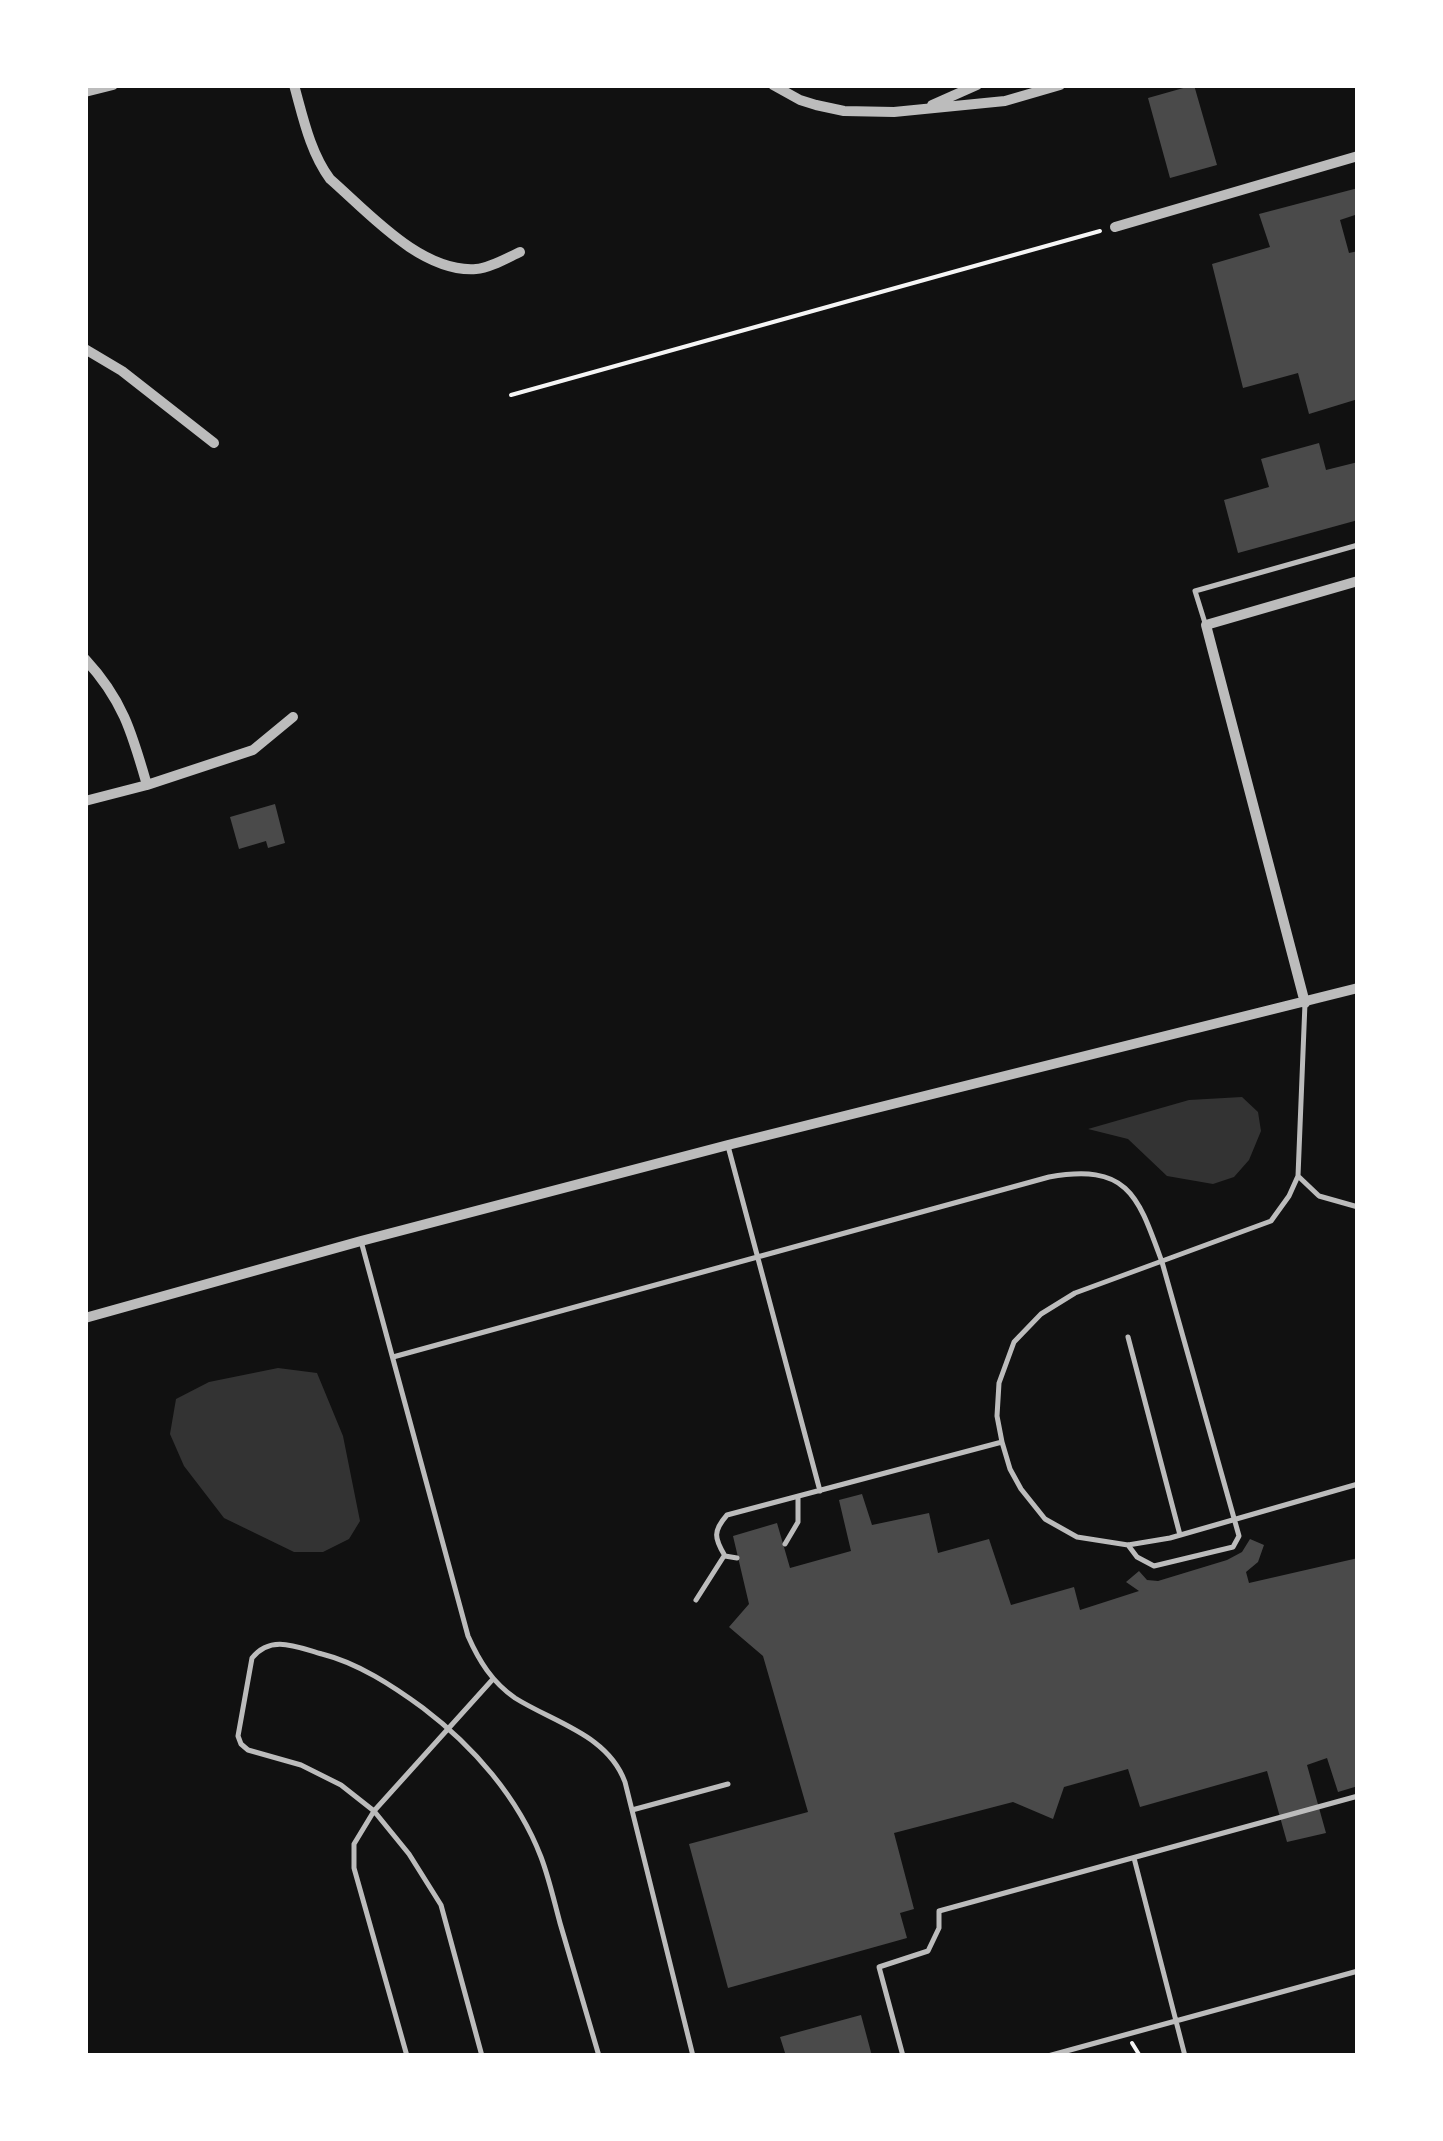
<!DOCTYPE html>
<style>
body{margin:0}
#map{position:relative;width:1443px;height:2141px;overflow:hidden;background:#111;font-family:"PT Serif",serif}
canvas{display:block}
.frame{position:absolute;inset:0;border:88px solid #fff;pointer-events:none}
</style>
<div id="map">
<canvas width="1443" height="2141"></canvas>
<div class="frame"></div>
</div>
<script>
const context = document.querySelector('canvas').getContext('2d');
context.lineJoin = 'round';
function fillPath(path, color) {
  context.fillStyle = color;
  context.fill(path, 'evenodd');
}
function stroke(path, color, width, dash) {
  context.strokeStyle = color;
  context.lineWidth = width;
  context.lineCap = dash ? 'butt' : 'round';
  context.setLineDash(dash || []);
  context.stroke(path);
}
fillPath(new Path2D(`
 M1242,1097L1258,1112L1261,1131L1249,1160L1234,1177L1213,1184L1167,1176L1128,1139L1088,1129L1189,1100Z
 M278,1368L317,1373L343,1436L360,1521L349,1539L323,1552H294L224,1518L184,1466L170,1434L176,1399L209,1382Z`), '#333');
fillPath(new Path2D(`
 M1194,85L1217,165L1170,178L1148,98Z
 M1358,188V214L1340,220L1349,253L1358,251V399L1309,414L1298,373L1243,388L1212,264L1270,247L1259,214Z
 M1319,443L1326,470L1358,462V520L1238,553L1224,500L1269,487L1261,459Z
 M275,804L285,843L268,848L266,841L239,849L230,817Z
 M862,1494L872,1525L929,1513L938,1553L989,1539L1011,1605L1074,1587L1080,1610L1139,1591L1126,1582L1139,1571L1147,1580L1158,1581L1227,1560L1242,1552L1250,1539L1264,1545L1258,1562L1246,1572L1249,1583L1358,1558V1786L1338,1792L1327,1758L1307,1765L1326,1833L1287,1842L1267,1771L1140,1807L1128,1769L1064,1787L1053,1819L1013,1802L894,1833L914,1909L900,1913L907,1938L728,1988L689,1844L808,1812L763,1656L729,1627L749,1604L733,1536L777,1523L790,1568L851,1551L839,1500Z
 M861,2015L872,2056H786L780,2037Z`), '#4a4a4a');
stroke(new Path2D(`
 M511,395L1100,231
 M1132,2043L1140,2056`), '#f5f5f5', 4);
stroke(new Path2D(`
 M1205,623L1195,591L1358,545
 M1305,1003L1298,1176L1289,1196L1271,1221L1075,1293L1041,1314L1014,1342L999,1383L997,1416L1002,1442L1010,1469L1021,1489L1045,1519L1077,1537L1128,1545L1170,1538L1358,1484
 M728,1146L820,1491
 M1298,1176L1319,1196L1358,1207
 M361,1241L468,1636C479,1661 492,1682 515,1698C555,1723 608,1735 625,1782L693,2056
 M1128,1337L1180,1535
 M393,1357L1049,1177C1129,1163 1138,1196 1162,1262L1239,1536L1233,1547L1154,1566L1137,1557L1128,1545
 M785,1544L798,1522V1497
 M737,1558L725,1556C714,1538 713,1531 727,1515L1002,1442
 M696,1600L724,1556
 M632,1810L728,1784
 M1134,1858L1185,2056
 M407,2056L354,1868V1844L374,1811L493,1679
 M482,2056L441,1905L409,1854L374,1811L341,1785L301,1765L248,1750L241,1744L238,1736L252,1658C271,1634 297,1647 322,1654C358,1663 393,1686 423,1708C473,1746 518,1797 541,1857C549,1878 554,1901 560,1923C573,1967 586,2012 599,2056
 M903,2056L879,1967L928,1951L939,1928V1911L1358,1796
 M1048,2056L1358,1971`), '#bcbcbc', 5);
stroke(new Path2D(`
 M294,85C303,117 310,152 330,179C368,212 421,273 476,269C490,268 507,258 520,252
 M773,85L800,100L816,105L844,111L894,112L1005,101L1060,85
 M85,92L113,85
 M932,105L977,85
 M1115,227L1358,156
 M85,349L122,371L214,443
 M85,659C123,700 132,733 147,785
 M85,801L147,785L253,750L293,717
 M1305,1003L1206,625L1358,581
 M85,1318L361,1241L728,1145L1358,988`), '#bcbcbc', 10);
</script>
